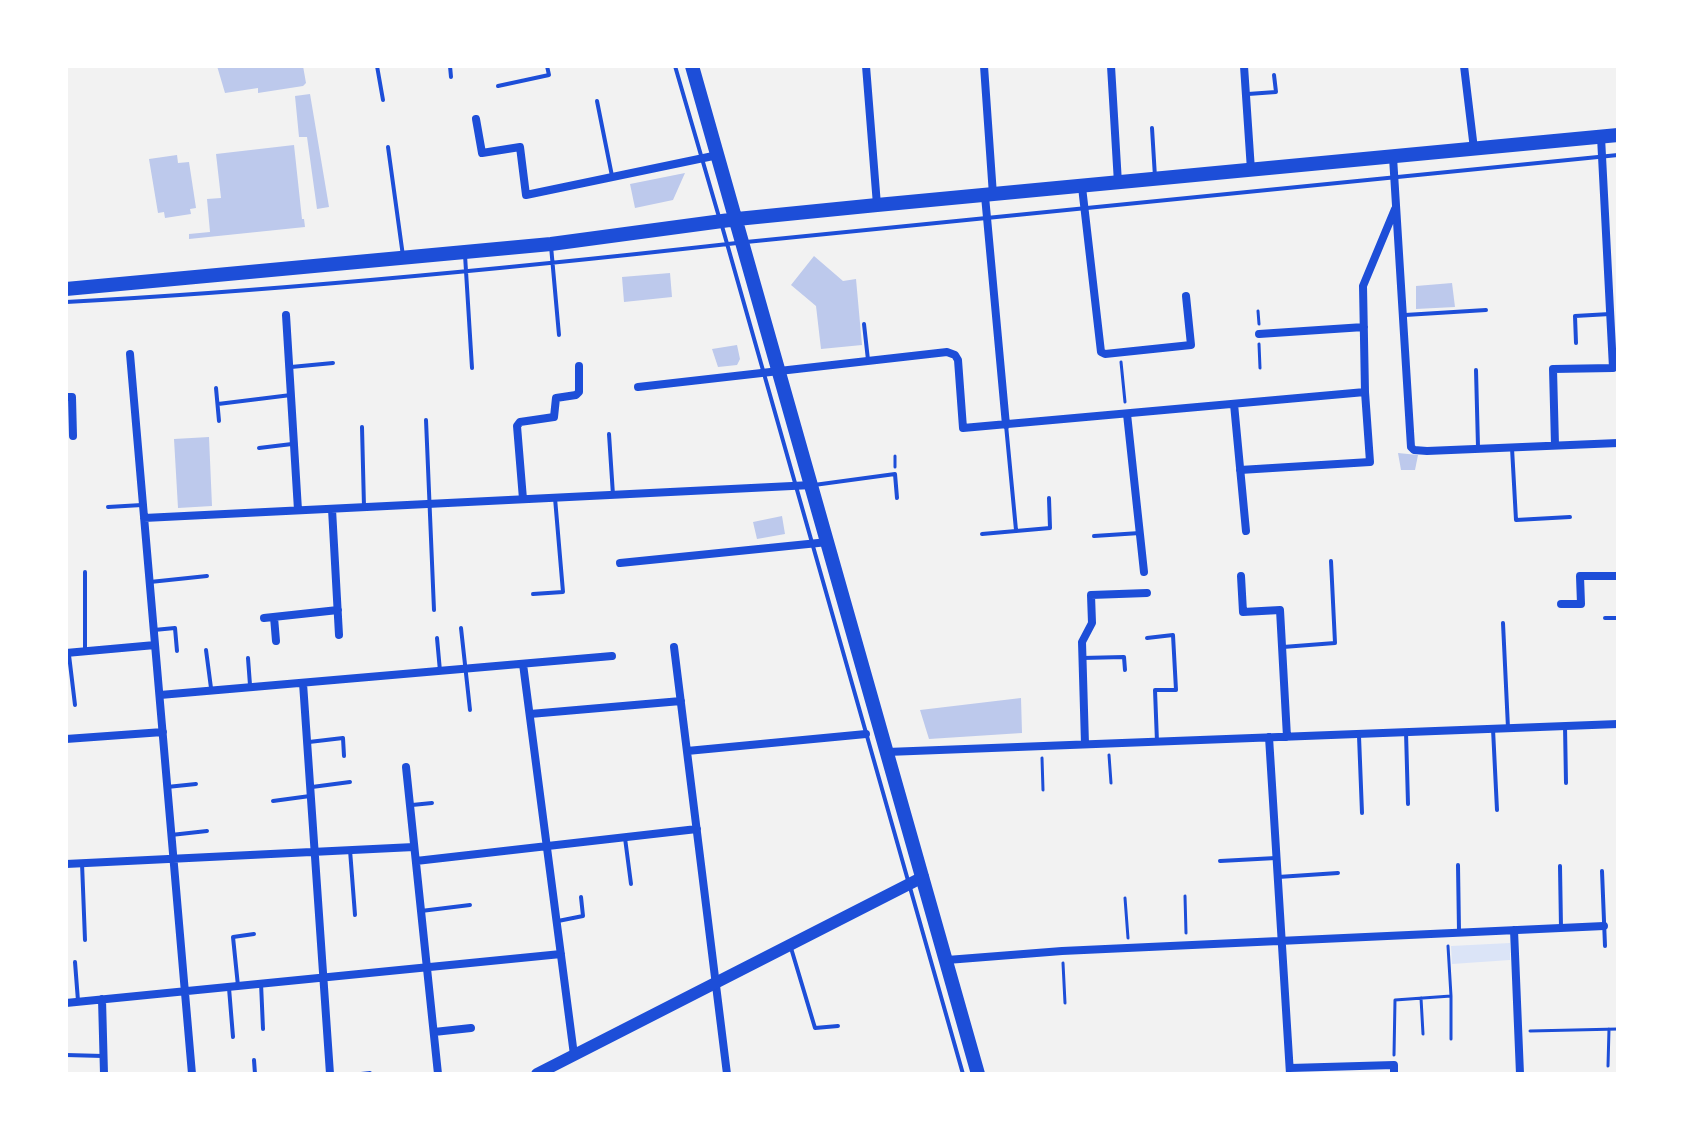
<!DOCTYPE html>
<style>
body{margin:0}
#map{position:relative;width:1684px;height:1140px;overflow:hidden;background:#f2f2f2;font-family:"Crimson Pro",serif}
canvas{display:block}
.frame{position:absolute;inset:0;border:68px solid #fff;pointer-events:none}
</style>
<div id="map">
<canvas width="1684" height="1140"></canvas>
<div class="frame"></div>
</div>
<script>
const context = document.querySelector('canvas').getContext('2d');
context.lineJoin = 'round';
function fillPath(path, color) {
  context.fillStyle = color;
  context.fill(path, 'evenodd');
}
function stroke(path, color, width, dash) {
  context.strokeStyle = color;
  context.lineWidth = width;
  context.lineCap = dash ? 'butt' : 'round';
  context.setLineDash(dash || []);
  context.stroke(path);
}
fillPath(new Path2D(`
 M1510,943V960L1452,964L1451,946Z`), '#dbe4f7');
fillPath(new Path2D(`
 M217,66H303L306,83L303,86L258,93V88L225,93Z
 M310,94L329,207L317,209L307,137H299L295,96Z
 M294,145L302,219H304L305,227L189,239V234L210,232L207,199L221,198L216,154Z
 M177,155L178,163L189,162L196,208L190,209L191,214L165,218L164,212L158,213L149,159Z
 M685,173L673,200L635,208L630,184Z
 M814,256L843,281L856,279L862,345L821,349L816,306L791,285Z
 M670,273L672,297L624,302L622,277Z
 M1452,283L1455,307L1416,309V286Z
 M737,345L740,359L737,365L718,367L712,349Z
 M209,437L212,506L178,508L174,439Z
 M1398,453L1418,455L1415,470H1401Z
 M782,516L785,534L757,539L753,522Z
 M1021,698L1022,733L929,739L920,710Z`), '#bdc9ec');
stroke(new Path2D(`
 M1258,311L1259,324
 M1259,344L1260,368
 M1121,362L1125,402
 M895,456V467
 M1109,755L1111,783
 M1042,758L1043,790
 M1185,896L1186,933
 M1125,898L1128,938
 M1063,963L1065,1003
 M1421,998L1423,1034
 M1530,1031L1618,1029
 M1451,1039V996
 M1394,1055L1395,1000L1451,996L1448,946
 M1608,1066L1609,1029`), '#1d4ed8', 3);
stroke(new Path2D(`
 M377,66L383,100
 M450,66L451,77
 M675,66L719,217
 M498,86L549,75L547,66
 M1248,94L1276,92L1274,75
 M597,101L612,176
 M1152,128L1155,177
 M388,147L403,256
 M722,226L963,1074
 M746,242L1618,155
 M551,246L559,335
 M465,255L472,368
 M66,302C290,290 514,268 737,243
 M1405,315L1486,310
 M864,324L868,360
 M1576,343L1575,316L1610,314
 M291,367L333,363
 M1476,370L1478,447
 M216,388L219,421
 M218,404L291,395
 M426,420L434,610
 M1006,425L1016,530
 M362,427L364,507
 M609,434L613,495
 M259,448L292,444
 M1512,448L1516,520L1570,517
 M814,485L895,474L897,498
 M108,507L142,505
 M982,534L1050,528L1049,498
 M1094,536L1140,533
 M85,572V651
 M150,582L207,576
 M533,594L563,592L555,498
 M1605,618H1618
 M1503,623L1508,728
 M461,628L470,710
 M154,630L175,628L177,651
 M437,638L440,671
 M1147,638L1173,635L1176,690H1155L1157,742
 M1283,647L1335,643L1331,561
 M206,650L211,688
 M69,655L75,705
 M248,658L250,685
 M1082,658L1124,657L1125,670
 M1565,726L1566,783
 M1493,729L1497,810
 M1406,732L1408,804
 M1359,736L1362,813
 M309,742L343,738L344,756
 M167,787L196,784
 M312,787L350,782
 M273,801L310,796
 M412,805L432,803
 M171,835L207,831
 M625,838L631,884
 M350,850L355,915
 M1220,861L1276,858
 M82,863L85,940
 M1458,865L1459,931
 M1560,866L1561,928
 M1602,871L1605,946
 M1278,877L1338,873
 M421,911L470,905
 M558,921L583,916L581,897
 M791,948L815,1028L838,1026
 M75,962L78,1001
 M261,983L263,1029
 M238,986L233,937L254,934
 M229,988L233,1037
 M66,1055L103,1056
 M254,1060L255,1074
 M361,1074L370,1073`), '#1d4ed8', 4);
stroke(new Path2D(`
 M866,66L877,205
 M984,66L993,195
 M1111,66L1118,183
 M1244,66L1251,170
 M1464,66L1474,149
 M476,119L482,153L520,147L526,195L718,155
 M1393,157L1411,447L1414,450L1427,451L1618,443
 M1082,187L1101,352L1105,354L1191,345L1186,296
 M985,196L1006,425
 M286,315L298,510
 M1259,334L1364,327
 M130,354L192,1074
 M638,387L947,352L955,355L958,360L963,428L1365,392
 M66,397H72L73,436
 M1234,404L1246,531
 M1127,414L1144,572
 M1555,445L1553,369L1613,368L1601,137
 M1240,470L1370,462L1365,392L1363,286L1395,209
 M523,499L517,426L520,422L554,417L556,398L576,395L579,392V366
 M332,509L339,635
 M144,518L812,485
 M620,563L828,542
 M1241,576L1243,612L1280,610L1287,737
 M1561,604H1581L1580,576H1618
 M274,617L276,641
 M264,618L338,610
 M674,647L727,1074
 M66,653L155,645
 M523,664L574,1055
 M303,683L330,1074
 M160,695L612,656
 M530,714L681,701
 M1269,737L1290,1074
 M66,739L163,732
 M1085,744L1082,642L1092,623L1091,595L1147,593
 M687,751L866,734
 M887,752L1618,724
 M406,767L438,1074
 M416,861L697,829
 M66,864L414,847
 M1514,930L1520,1074
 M947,960L1062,951L1604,926
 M102,999L104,1074
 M66,1003L561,954
 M434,1032L471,1028
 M1290,1068L1394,1065V1074`), '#1d4ed8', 8);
stroke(new Path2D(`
 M537,1074L923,877`), '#1d4ed8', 12);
stroke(new Path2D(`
 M692,66L978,1074
 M66,289L551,244L737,219L877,205L1618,135`), '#1d4ed8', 14);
</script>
